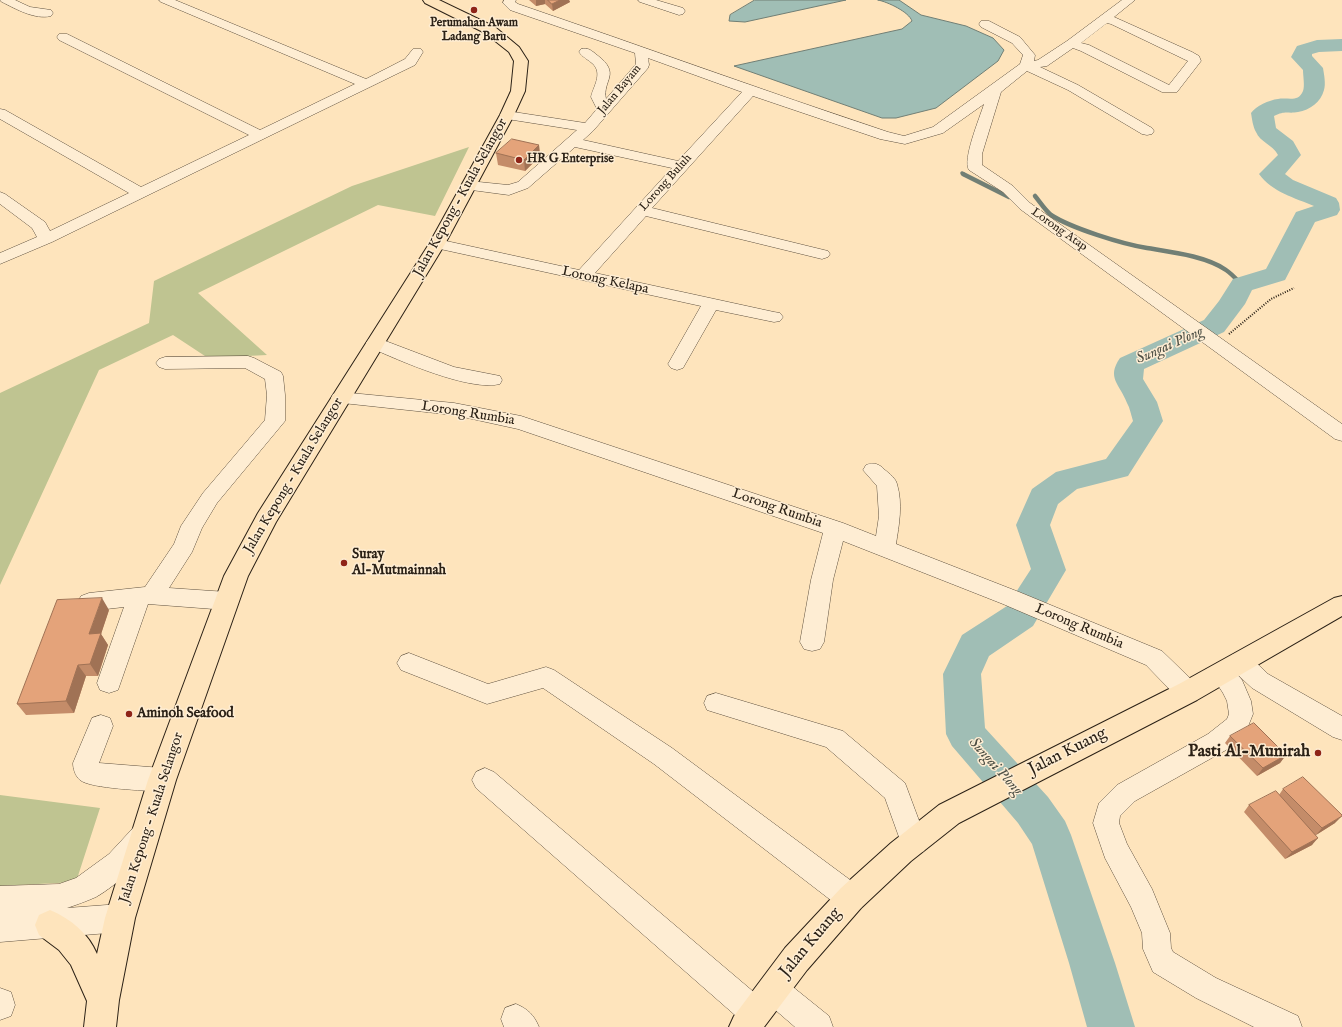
<!DOCTYPE html>
<style>
body{margin:0}
canvas{display:block;background:#fee4bc}
</style>
<canvas width="1342" height="1027"></canvas>
<script>
const context = document.querySelector('canvas').getContext('2d');
context.lineJoin = 'round';
function fillPath(path, color) {
  context.fillStyle = color;
  context.fill(path, 'evenodd');
}
function stroke(path, color, width, dash) {
  context.strokeStyle = color;
  context.lineWidth = width;
  context.lineCap = dash ? 'butt' : 'round';
  context.setLineDash(dash || []);
  context.stroke(path);
}
function drawText(font, color, halo, rows, align = 'center') {
  context.font = font + ' "IM FELL English",serif';
  context.lineWidth = 3;
  context.setLineDash([]);
  context.textBaseline = 'middle';
  context.strokeStyle = halo;
  context.fillStyle = color;
  for (const [text, x, y, turn = 0] of rows) {
    context.save();
    context.translate(x, y);
    context.rotate((+turn || 0) * Math.PI / 180);
    context.textAlign = isNaN(turn) ? turn : align;
    if (halo) context.strokeText(text, 0, 0);
    context.fillText(text, 0, 0);
    context.restore();
  }
}
fillPath(new Path2D(`
 M469,147L435,216L378,205L198,293L267,355L208,358L173,335L99,370L0,585V393L149,323L154,281L352,186Z
 M0,795L100,808L76,882L0,886Z`), '#bfc491');
const water = new Path2D(`
 M755,0H846L745,22L729,21L730,15Z
 M878,0H899L921,15L966,26L993,38L1004,50L998,61L936,108L896,118H882L734,66L902,29L912,21C909,12 888,2 878,0Z`);
fillPath(water, '#a0beb5');
stroke(water, '#717f75', 1);
stroke(new Path2D(`
 M962,173L965,175`), '#717f75', 3.5);
stroke(new Path2D(`
 M963,174L1009,197H1014
 M1035,196C1040,202 1045,210 1051,215C1071,228 1122,244 1147,248C1171,252 1206,256 1226,270C1232,274 1237,280 1242,285`), '#717f75', 4.5);
fillPath(new Path2D(`
 M1342,39V51L1319,52L1312,54V56L1323,68C1324,74 1326,84 1324,90C1321,102 1310,110 1298,112C1287,114 1286,110 1274,116L1276,128L1293,141L1301,155L1285,174L1293,180L1336,198L1339,203L1340,210L1337,215L1315,222L1285,280L1252,290L1245,304L1224,332L1144,369L1143,379L1157,402L1163,421L1128,476L1077,489L1058,504L1050,525L1066,570L1033,626L989,656L981,674L985,728L1048,797L1065,821L1071,835L1115,963L1135,1027H1087L1069,963L1032,844L1018,823L952,746L946,734L943,674L962,635L1007,606L1031,569L1016,525L1032,489L1056,472L1106,459L1133,421C1131,415 1130,408 1127,403C1120,384 1106,378 1120,358L1204,320L1219,301L1233,279L1266,269L1296,212L1314,206C1295,198 1272,192 1259,174L1278,155C1273,145 1260,142 1256,132C1253,127 1252,119 1251,113C1256,106 1269,100 1278,99C1288,97 1298,103 1303,91C1305,86 1303,76 1303,70L1291,57L1297,46L1317,40Z`), '#a0beb5');
const minor = new Path2D(`
 M0,0H15L30,7L51,10L53,13L51,16C35,20 16,9 2,2Z
 M159,0H175L366,79L405,59L413,49H421L423,52L415,65L52,242L0,264V253L37,237L32,228L0,204V192L5,194L45,222L50,231L129,193L0,119V109L5,110L141,187L249,135L59,40L57,37L59,34H67L260,130L355,84L161,2Z
 M504,0H516L515,2L518,4C642,46 764,91 888,132L904,136L933,127L1020,64L1023,55L1012,43L981,27L979,24L981,21H989L1020,37L1035,55L1034,61L1038,60L1067,41L1122,0H1135L1114,17L1192,52L1199,56L1201,61L1177,92H1162L1081,51L1073,48L1047,66L1040,67L1078,85L1152,128L1154,131L1152,134L1147,135L1142,134L1068,90L1027,71L1001,92L982,154V165L1013,186L1030,203L1342,424V441L1335,439L1020,209L1003,192L969,170C962,160 980,117 984,104L943,133L905,144L880,139L753,96L652,208L828,251L830,254L828,257L822,259L646,216L595,273L774,312L780,313L783,317L780,321L774,322L716,310L683,368L677,370L671,368L668,364L701,306L431,247L429,244L431,241L437,239L579,270L672,168L575,147L528,188L509,195L464,189L461,186L464,183L469,181L508,185L518,182L577,130L507,119L502,118L500,115L502,112L507,111L585,123L597,109L591,97C593,87 603,74 593,64C589,60 582,57 579,52L581,49C588,47 592,51 597,55C622,74 602,80 606,99L636,64L635,53L510,10L503,3ZM1107,23L1111,24L1188,61L1169,85L1089,45L1081,43ZM648,58L742,92L678,161L583,140L593,131L648,68L649,65Z
 M638,0H656L683,8L685,11L683,14L679,15L640,2Z
 M375,337L454,367L500,376L502,380L500,384C470,392 398,360 369,347L366,343L369,339Z
 M248,356L254,358L281,372L283,376L285,395V421L217,503L202,528L192,552L169,588L227,592L235,595L238,601L235,607L227,610L148,604L118,690L109,693L100,690L97,683L124,607L89,611L81,608L78,602L81,596L89,593L145,587L174,544L181,526L203,493L265,420L267,395L265,379L245,368L165,369L159,367L156,363L159,359L165,357Z
 M340,392L454,403L521,416L843,523L876,536L879,516L877,486L863,470L866,465C875,462 879,464 885,470C890,474 896,479 897,484C903,504 899,525 896,544L1019,592L1162,651L1197,685L1200,692L1197,699L1188,702L1179,699L1146,665L1003,604L843,541L833,580L824,642L820,649L812,651L804,649L800,642L811,580L823,533L518,429L454,415L333,402L331,398L333,394Z
 M1240,652L1248,655L1268,674L1342,716V740L1333,737L1252,688L1237,674L1242,680L1251,701L1253,714L1245,734L1226,750L1135,801L1120,816L1119,823L1127,844L1152,889L1170,933L1171,948L1173,952L1216,978L1298,1016L1302,1027H1254L1196,998L1153,972L1143,949L1142,933L1131,907L1105,858L1093,823L1099,803L1117,785L1208,734L1227,719L1229,714L1227,701L1223,693L1210,673L1214,666L1222,663L1230,666L1228,662L1232,655Z
 M409,653L488,684L546,667L554,670L672,748L861,888L865,898L861,908L851,912L841,908L654,764L543,688L487,704L401,670L397,663L401,656Z
 M716,693L843,731L905,783L927,842L924,851L914,855L904,851L885,798L826,747L707,710L704,703L707,696Z
 M101,715L110,718L113,726L99,763L162,768L171,772L175,780L171,788L162,792C145,790 91,789 80,780C75,776 73,768 73,763L92,718Z
 M485,768L494,772L762,999L758,989L763,979L773,974L783,979L829,1016L833,1027H795L766,1002L770,1012L766,1023L755,1027L744,1023L476,788L472,780L476,772Z
 M143,823L152,827L156,836C147,858 117,885 96,897C87,901 76,905 67,908L120,904L130,908L134,918L130,928L120,932L0,942V914L7,913L0,914V886L59,884L76,878L109,854L134,827Z
 M0,988L11,992L15,1005L11,1016L0,1020Z
 M516,1004C528,1009 534,1015 539,1027H504L501,1019L505,1008Z`);
const major = new Path2D(`
 M1342,596V616L1197,700L959,823L911,861L861,908L807,970L764,1027H729L734,1016L785,948L841,888L891,843L939,805L1179,684L1334,598Z`);
const highway = new Path2D(`
 M423,0H439L495,27L519,47L528,61L525,91L514,115L445,244L276,522L248,576L176,780L135,918L119,1000L116,1027H84L87,1001L71,965L59,950L39,935L35,925L39,915L50,910C71,919 88,933 97,954L105,918L148,780L224,576L258,513L429,244L500,115L511,91L514,61L509,52L485,33L425,3Z`);
stroke(minor, '#605240', 1);
stroke(major, '#2b2116', 2);
stroke(highway, '#2b2116', 2);
stroke(new Path2D(`
 M1229,334L1271,299L1294,288`), '#2b2116', 2, [1, 1.5]);
fillPath(minor, '#feedd3');
fillPath(major, '#fee4bc');
fillPath(highway, '#fee4bc');
fillPath(new Path2D(`
 M529,0H569L570,2L553,11L545,4L536,6Z
 M539,145L540,156L525,171L498,165L496,153Z
 M109,610L101,634L108,645L98,676H86L74,713L26,715L17,704Z
 M1230,736L1286,755L1280,763L1257,776L1225,743Z
 M1283,789L1335,823L1316,835L1312,845L1285,859L1244,812L1249,805L1279,795Z`), '#c48c69');
fillPath(new Path2D(`
 M536,0H545V4L536,6Z
 M560,0H569L570,2L553,11L552,4Z
 M539,145L540,156L525,171L524,160Z
 M102,598L109,610L101,634L108,645L98,676L90,664L89,634Z
 M78,665L86,676L74,713L66,701Z
 M1286,755L1280,763L1257,776L1263,768Z
 M1342,816L1335,823L1316,835L1322,828Z
 M1318,838L1312,845L1285,859L1292,852Z`), '#a07255');
const building = new Path2D(`
 M548,0H560L552,4Z
 M512,139L539,145L524,160L496,153Z
 M102,598L89,634L101,633L90,664L78,665L66,701L17,704L57,600Z
 M1254,723L1286,755L1263,768L1230,736Z
 M1303,777L1342,815V816L1322,828L1283,789Z
 M1276,791L1318,838L1292,852L1249,805Z`);
fillPath(building, '#e4a37a');
stroke(building, '#a07255', 1);
for (const [x, y, r, color] of [
 [474,10,4,"#8f2418"],
 [519,160,4,"#8f2418"],
 [344,563,4,"#8f2418"],
 [129,714,4,"#8f2418"],
 [1318,753,4,"#8f2418"]
]) {
  const dot = new Path2D();
  dot.arc(x, y, r, 0, 2 * Math.PI);
  context.fillStyle = color;
  context.fill(dot);
  stroke(dot, '#feedd3', 1.5);
}
drawText('bold 12px', '#2b2116', '#feedd3', [
 ["Perumahan Awam",474,24],
 ["Ladang Baru",474,38],
 ["HR G Enterprise",527,160,"left"]
]);
drawText('12px', '#2b2116', '#feedd3', [
 ["Jalan Bayam",620,90,-50],
 ["Lorong Buluh",666,183,-48],
 ["Lorong Atap",1059,230,35]
]);
drawText('14px', '#2b2116', '#feedd3', [
 ["Jalan Kepong - Kuala Selangor",461,198,-61],
 ["Lorong Kelapa",605,281,12],
 ["Lorong Rumbia",468,414,9],
 ["Jalan Kepong - Kuala Selangor",294,476,-59],
 ["Lorong Rumbia",777,509,19],
 ["Lorong Rumbia",1079,627,23],
 ["Jalan Kepong - Kuala Selangor",152,818,-72]
]);
drawText('bold 14px', '#2b2116', '#feedd3', [
 ["Suray",352,555],
 ["Al-Mutmainnah",352,571],
 ["Aminoh Seafood",137,714]
], 'left');
drawText('italic 15px', '#4e5046', '#feedd3', [
 ["Sungai Plong",1170,346,-24],
 ["Sungai Plong",995,767,48]
]);
drawText('17px', '#2b2116', '#feedd3', [
 ["Jalan Kuang",1068,752,-27],
 ["Jalan Kuang",811,943,-50]
]);
drawText('bold 17px', '#2b2116', '#feedd3', [
 ["Pasti Al-Munirah",1310,753]
], 'right');
</script>
